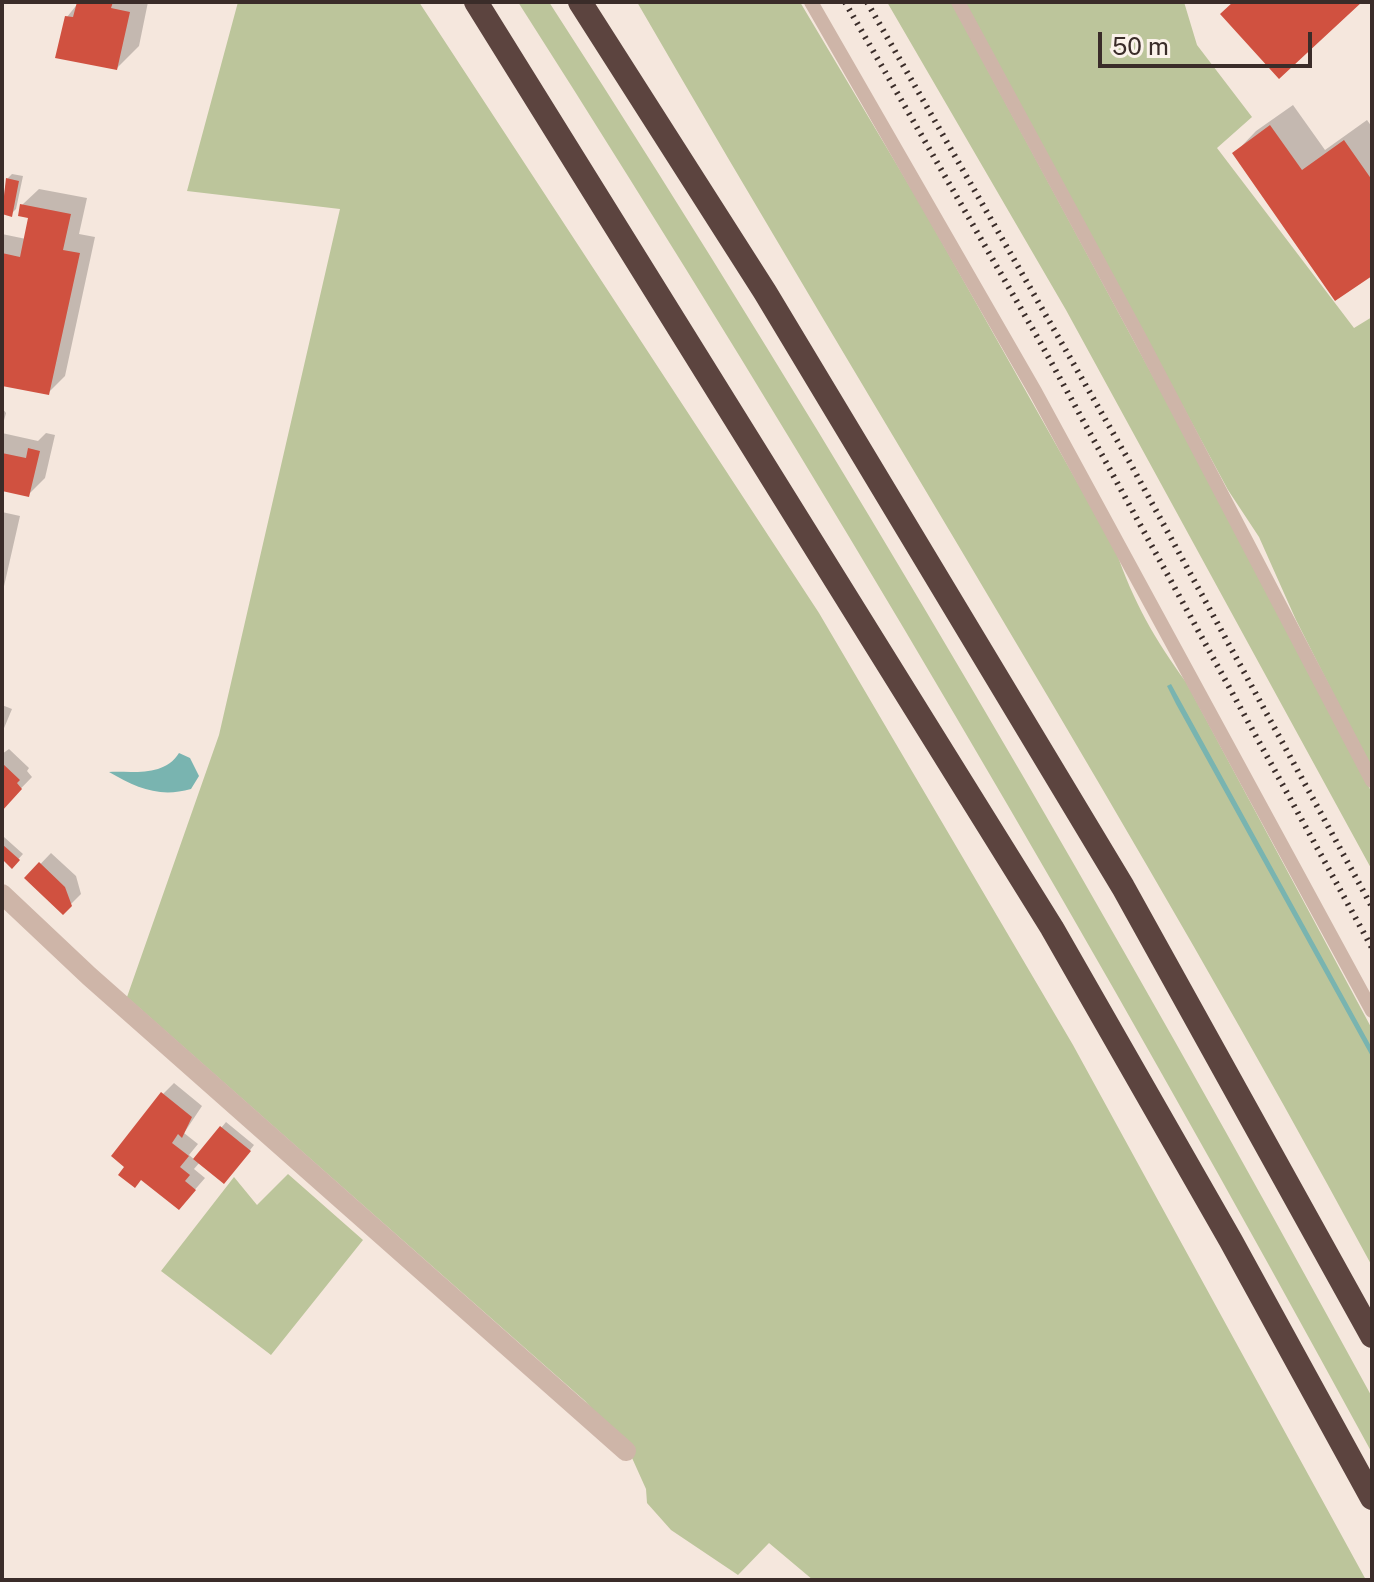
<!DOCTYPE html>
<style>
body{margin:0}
#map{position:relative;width:1374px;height:1582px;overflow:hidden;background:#f5e7dd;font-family:"Public Sans",sans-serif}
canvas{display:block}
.frame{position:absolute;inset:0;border:4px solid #3a2c29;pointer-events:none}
.scale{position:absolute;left:1098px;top:32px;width:214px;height:36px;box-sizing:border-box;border:4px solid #3a2c29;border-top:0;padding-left:10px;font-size:24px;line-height:28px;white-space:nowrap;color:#3a2c29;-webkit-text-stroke:6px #fbf2ea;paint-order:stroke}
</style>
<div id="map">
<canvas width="1374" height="1582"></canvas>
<div class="frame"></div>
<div class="scale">50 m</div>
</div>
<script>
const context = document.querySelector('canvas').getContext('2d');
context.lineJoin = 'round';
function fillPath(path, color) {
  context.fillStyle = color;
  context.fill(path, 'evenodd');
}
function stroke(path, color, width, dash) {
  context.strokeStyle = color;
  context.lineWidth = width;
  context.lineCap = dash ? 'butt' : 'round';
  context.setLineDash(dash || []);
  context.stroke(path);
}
fillPath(new Path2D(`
 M238,2H419L819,613L1073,1045L1366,1580H813L769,1543L738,1575L671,1530L647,1503L646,1489L628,1449L585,1401L127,997L219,735L340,209L187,191Z
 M518,2H549C842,455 1114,923 1372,1397V1453C1104,959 820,475 518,2Z
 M637,2H800L922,207L1116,551C1133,601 1155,640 1186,682L1372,1029V1266C1141,837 881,424 637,2Z
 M887,2H951L1287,625L1372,793V870L1066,310Z
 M965,2H1184L1197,45L1252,117L1217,148L1354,328L1372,317V770L1296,620L1259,537L1228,490Z
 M288,1174L363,1240L271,1355L161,1271L234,1177L257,1205Z`), '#bcc59b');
fillPath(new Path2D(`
 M1171,684L1372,1048V1058L1176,704L1167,686Z
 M179,753L190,758L199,776L191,789C159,798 137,788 109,772C134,771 164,777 179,753Z`), '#79b4b0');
fillPath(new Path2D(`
 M79,2H148L139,46L117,68L67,17Z
 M1293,105L1325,150L1367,120L1372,127V273L1235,153L1256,131Z
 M12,174L23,176L16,209L11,214L2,212V204L7,179Z
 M39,189L87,198L79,234L95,237L65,376L48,393L2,384V234L26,239L30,217L22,205Z
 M2,408L6,413L2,428Z
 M2,433L38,441L46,433L55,435L45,478L29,494L2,489Z
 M2,512L20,516L2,595Z
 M2,705L12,709L2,733Z
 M9,749L29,768L27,771L32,777L2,808V754Z
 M4,837L23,854L12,866L2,857Z
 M51,853L76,876L81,894L63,912L27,878Z
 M174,1083L202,1106L184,1133L198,1144L189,1155L195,1160L226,1122L254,1145L229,1177L200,1162L194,1169L205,1178L179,1208L163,1094Z`), '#0003');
fillPath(new Path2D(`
 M77,2H113L111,8L130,12L117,70L55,58L65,16L73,17Z
 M1233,2H1362L1279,79L1220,14Z
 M1270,125L1302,170L1344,140L1372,180V276L1335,301L1232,153Z
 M6,178L19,181L12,217L2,214Z
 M20,204L71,214L63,250L80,253L49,395L2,386V253L20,257L28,218L18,216Z
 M28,448L40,451L29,497L2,491V453L26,458Z
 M2,763L20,780L17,783L22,789L2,811Z
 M2,844L20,860L12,869L2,859Z
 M39,862L65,887L72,906L63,915L24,878Z
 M161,1092L192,1117L182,1138L178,1134L172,1143L189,1156L180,1167L190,1175L185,1181L196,1190L179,1210L141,1180L135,1188L118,1175L124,1167L111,1156Z
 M220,1126L251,1151L224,1184L193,1159Z`), '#d05140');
stroke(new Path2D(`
 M811,2L1036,393L1372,1011
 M958,2L1140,338L1372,781`), '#ceb5a8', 14);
stroke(new Path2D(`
 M2,894L89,976L626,1451`), '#ceb5a8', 20);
stroke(new Path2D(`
 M476,2L1052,928L1231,1241L1372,1498
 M580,2L765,292L1123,887L1372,1336`), '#5c443f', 24);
stroke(new Path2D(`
 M845,2L1039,340L1372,948
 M867,2L1129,461L1372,907`), '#3a2c29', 6, [2, 6]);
</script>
